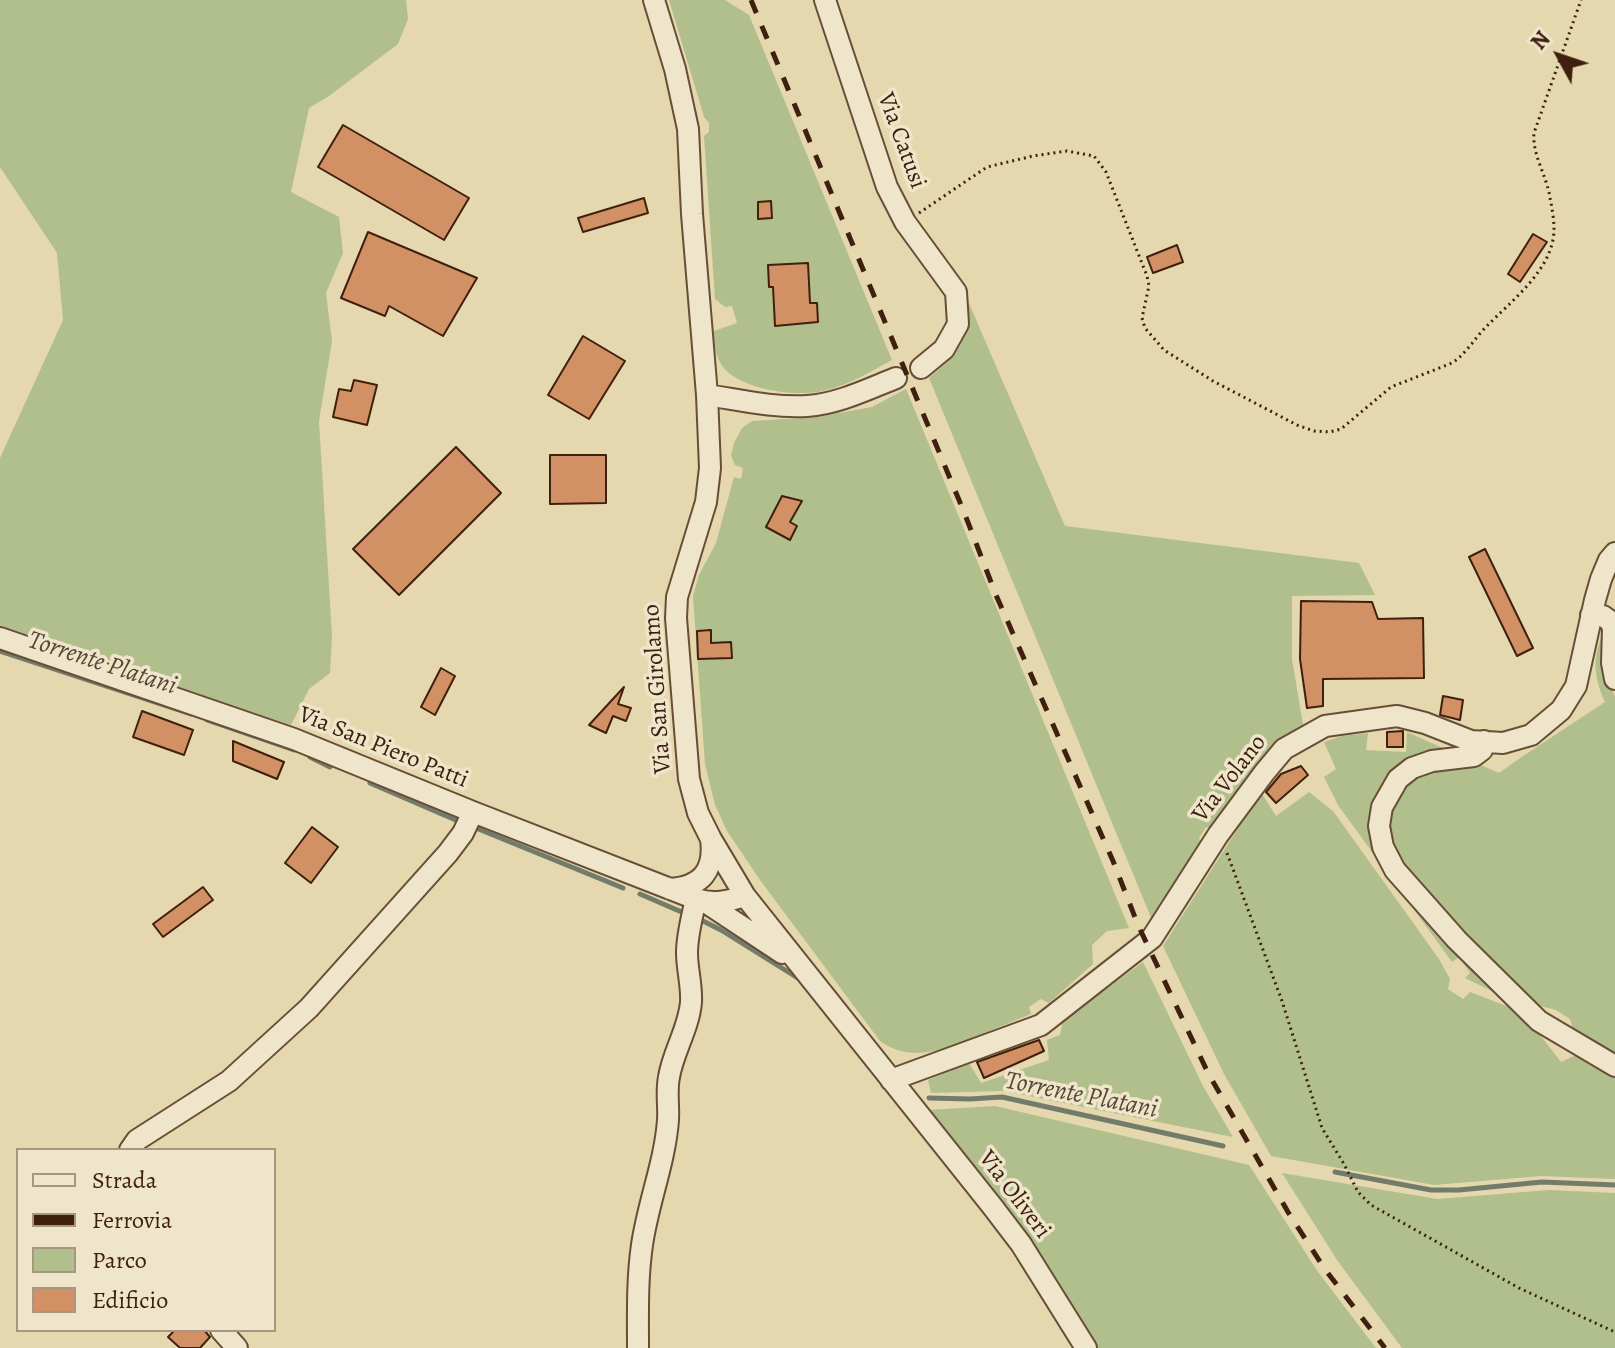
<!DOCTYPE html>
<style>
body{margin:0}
#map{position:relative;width:1615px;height:1348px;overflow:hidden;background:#e5d7ae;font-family:Alegreya,serif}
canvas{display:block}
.legend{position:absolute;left:16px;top:1148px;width:260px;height:184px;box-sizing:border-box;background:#eee5ca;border:2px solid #a8967f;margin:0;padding:10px 14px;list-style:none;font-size:24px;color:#3f200f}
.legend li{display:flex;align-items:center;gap:16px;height:40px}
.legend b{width:40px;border:2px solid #a8967f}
.north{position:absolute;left:1519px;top:16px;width:80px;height:80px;-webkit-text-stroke:6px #eee5ca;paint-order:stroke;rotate:310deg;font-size:22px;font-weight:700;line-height:32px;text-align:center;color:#3f200f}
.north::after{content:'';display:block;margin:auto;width:28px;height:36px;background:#3f200f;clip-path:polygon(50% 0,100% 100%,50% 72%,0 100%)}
</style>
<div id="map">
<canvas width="1615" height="1348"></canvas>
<ul class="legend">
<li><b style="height:10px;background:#eee5ca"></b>Strada</li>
<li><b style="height:10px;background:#3f200f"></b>Ferrovia</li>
<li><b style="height:22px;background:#b1bf8d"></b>Parco</li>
<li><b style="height:22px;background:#d29164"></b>Edificio</li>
</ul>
<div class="north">N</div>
</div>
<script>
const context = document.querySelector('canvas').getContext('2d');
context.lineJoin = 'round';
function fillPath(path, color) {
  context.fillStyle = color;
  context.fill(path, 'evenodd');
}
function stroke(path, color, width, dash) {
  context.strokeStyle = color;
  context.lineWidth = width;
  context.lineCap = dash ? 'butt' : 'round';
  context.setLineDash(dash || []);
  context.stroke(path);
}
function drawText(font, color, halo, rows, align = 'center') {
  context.font = font + ' Alegreya,serif';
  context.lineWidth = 7;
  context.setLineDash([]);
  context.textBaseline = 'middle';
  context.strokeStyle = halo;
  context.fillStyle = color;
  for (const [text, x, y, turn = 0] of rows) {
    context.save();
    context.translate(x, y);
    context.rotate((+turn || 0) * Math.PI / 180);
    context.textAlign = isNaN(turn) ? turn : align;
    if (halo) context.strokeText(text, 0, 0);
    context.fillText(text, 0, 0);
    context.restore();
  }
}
fillPath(new Path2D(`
 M0,0H406L408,19L398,44L329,96L309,108L291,192L339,217L343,253L326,293L332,341L319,421L332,636L330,673L309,689L291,725L118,670L113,661L99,657L92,661L0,629V458L63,320L57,253L0,167Z
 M669,0H725L749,15L892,360C870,372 849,385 823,391C796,397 741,390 723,367C715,356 714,344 714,331L737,323L732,306L725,307L715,299L704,136L709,132V123L704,117Z
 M968,301L1065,526L1359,563L1375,595L1292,596V659L1303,725L1277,743L1250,772L1213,828L1206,827L1199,838L1202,844L1152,920L929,378C959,354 969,339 968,301Z
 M906,389L1129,928L1107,931L1092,945L1093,964L1049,1003L1041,999L1029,1007L1031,1014C1013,1021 995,1029 977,1036C944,1049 912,1064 880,1041L760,880L727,831L715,805L705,764L693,596L699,575L716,543L734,477L741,479L743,468L735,465L731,455L734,443L742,428L752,421L817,417L872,407Z
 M1605,629L1607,676L1615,697V1179L1541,1176L1434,1185L1271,1156L1224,1074L1163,946L1261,792L1276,816L1309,792L1333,811L1439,959L1450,979L1448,989L1463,999L1470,992L1535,1017L1537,1031L1561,1062L1574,1056L1576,1039L1570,1019L1556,1010L1502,996L1465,978L1470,973L1459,957L1452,962L1338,805L1324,777L1336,769L1324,742L1342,736L1368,733L1366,750L1406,752L1407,732L1499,773L1523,756L1605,702C1593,676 1592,655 1605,629Z
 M1143,962L1203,1086L1233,1137L1004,1091L931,1093L928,1080L969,1063L981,1083L1049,1060L1047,1040L1060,1035L1063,1021Z
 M995,1106L1249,1165L1318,1272L1376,1348H1095L928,1110Z
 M1282,1173L1437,1199L1549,1190L1615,1193V1348H1402L1337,1260Z`), '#b1bf8d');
stroke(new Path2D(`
 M0,651L191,714
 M207,720L294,750
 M310,757L330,767
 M370,783L458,821
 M476,828L623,888
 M640,894L684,913
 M699,919L721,930L801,980
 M929,1098L970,1099L1002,1097L1223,1146
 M1335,1172L1431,1190H1459L1542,1182L1615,1185`), '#737c6a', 5);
const building = new Path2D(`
 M343,125L469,198L444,240L318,167Z
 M644,198L648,213L583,232L578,218Z
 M771,201L772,218L758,219V202Z
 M368,232L477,278L443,336L389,306L385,316L341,298Z
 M1533,234L1547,242L1520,282L1508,274Z
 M1177,245L1183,262L1153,273L1147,257Z
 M808,263L810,303H817L818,322L775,326L773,287H769L768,265Z
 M583,336L625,361L589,419L548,395Z
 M354,380L377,385L367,425L333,417L339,389L351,391Z
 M456,447L501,493L399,595L353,549Z
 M550,455H606V503L550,504Z
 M782,496L802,501L790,522L797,526L790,540L766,527Z
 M1485,549L1533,648L1517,656L1469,557Z
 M1301,601L1372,602L1378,619L1423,618L1424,678L1323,679V706L1307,708L1300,659Z
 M711,630V643L731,642L732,658L698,659L697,631Z
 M441,668L455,676L435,715L421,707Z
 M624,687L618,704L631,708L626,721L613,716L606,733L589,725Z
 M1443,696L1463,700L1460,720L1440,715Z
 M142,711L193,730L184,755L133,737Z
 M1403,731V747H1387V732Z
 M233,741L284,762L277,779L233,761Z
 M1301,766L1308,775L1276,803L1266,792L1281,774Z
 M312,827L338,847L311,883L285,863Z
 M203,887L213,900L163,937L153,924Z
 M1039,1040L1044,1051L984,1078L977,1062Z
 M175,1330H204L210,1337L200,1348H180L168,1337Z`);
fillPath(building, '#d29164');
stroke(building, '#3f200f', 2);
const minor = new Path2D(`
 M654,0L675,69L688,129L692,214L707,395L710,468L706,502L677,597L676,618L689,779L698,813L711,839L745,896L992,1206L1021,1244L1086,1348
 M825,0L887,187L905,222L956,292L958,324L944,349L921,368
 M707,395C740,400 774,408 807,406C838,404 868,389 896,378
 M1591,615L1603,616L1610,621L1613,628L1612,663L1615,679
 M0,638L294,739L473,812L696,899C713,905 729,901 745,896
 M1484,741L1482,750L1474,756L1432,761L1412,768L1398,779L1382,807L1379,826L1383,847L1395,870L1457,940L1539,1021L1615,1066
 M670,889C702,887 715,870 711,839
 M705,902L782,953
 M891,1080L1041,1025L1152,938L1218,835L1264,773L1284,749L1325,726L1397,716L1425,723L1471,741L1503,743L1531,735L1561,710L1576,686L1595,600L1601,579L1609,560L1615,553
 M130,1150L137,1140L229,1081L309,1008L448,853L463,833L473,812
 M221,1330L237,1348
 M638,1348C638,1314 637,1279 642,1245C648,1203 665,1162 668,1120C669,1106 666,1092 669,1077C673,1052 689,1028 691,1002C692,986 687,969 687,953C687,935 692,917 696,899`);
stroke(minor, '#684e37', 24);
stroke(new Path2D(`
 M919,213L987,167L1033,156L1067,151L1094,156L1106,172L1147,276L1149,286L1142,318L1145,328L1164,350L1213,381L1297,425L1314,431L1330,432L1341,429L1391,387L1452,363C1466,354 1474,339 1486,327C1511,301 1554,269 1554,229C1554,219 1552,208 1550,198C1547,176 1532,155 1534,133L1581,0
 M1227,853L1282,1001L1322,1128L1344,1164L1358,1192L1371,1205L1519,1288L1615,1332`), '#3f200f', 3, [2, 4]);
stroke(minor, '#eee5ca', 20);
stroke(new Path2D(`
 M751,0L964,512L996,595L1113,861L1138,925L1208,1073L1288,1212L1324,1268L1385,1348`), '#3f200f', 5, [14, 14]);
drawText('24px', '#3f200f', '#eee5ca', [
 ["Via Catusi",901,141,70],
 ["Via San Girolamo",658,689,-94],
 ["Via San Piero Patti",383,748,22],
 ["Via Volano",1230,779,-52],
 ["Via Oliveri",1014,1195,53]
]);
drawText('italic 26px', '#554635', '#eee5ca', [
 ["Torrente Platani",102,664,18],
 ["Torrente Platani",1081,1096,11]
]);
</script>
